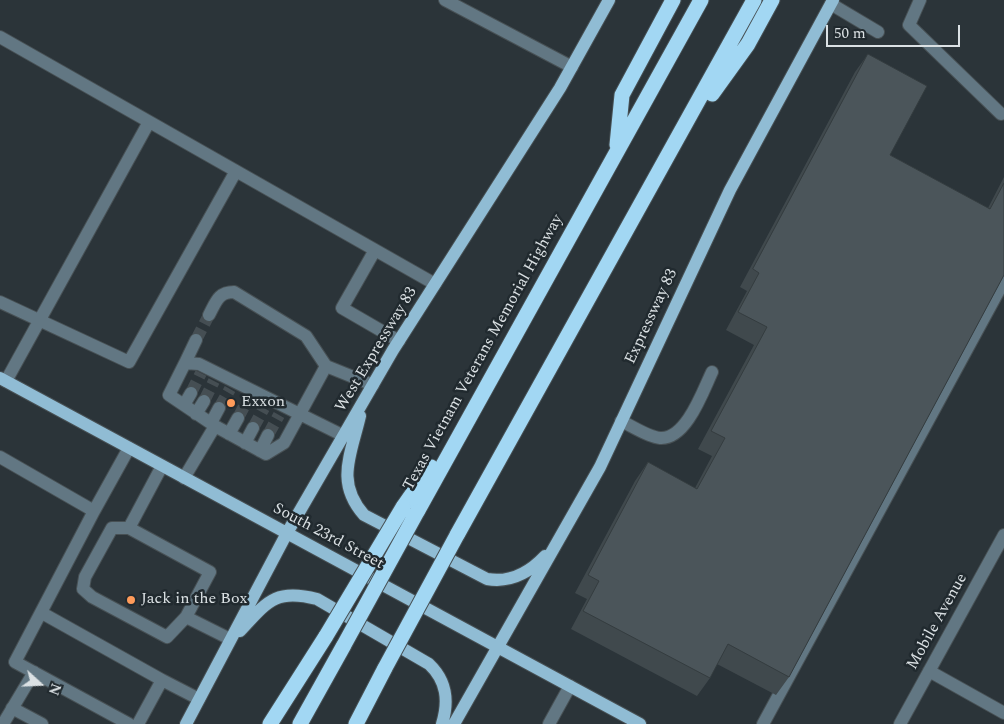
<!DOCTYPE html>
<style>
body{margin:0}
#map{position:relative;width:1004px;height:724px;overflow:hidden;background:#2b3439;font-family:Spectral,serif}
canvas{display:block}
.north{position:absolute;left:15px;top:659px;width:50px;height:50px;-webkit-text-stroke:4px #212a2f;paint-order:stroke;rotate:110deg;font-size:14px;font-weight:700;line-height:20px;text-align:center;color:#dbe1e4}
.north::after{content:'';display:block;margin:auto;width:18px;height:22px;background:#dbe1e4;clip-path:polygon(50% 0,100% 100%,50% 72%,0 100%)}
.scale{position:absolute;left:826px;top:25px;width:134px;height:22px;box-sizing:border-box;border:2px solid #dbe1e4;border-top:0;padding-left:6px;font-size:15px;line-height:18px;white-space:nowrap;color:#dbe1e4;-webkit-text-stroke:4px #212a2f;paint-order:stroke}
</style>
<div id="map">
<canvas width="1004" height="724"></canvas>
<div class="north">N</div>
<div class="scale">50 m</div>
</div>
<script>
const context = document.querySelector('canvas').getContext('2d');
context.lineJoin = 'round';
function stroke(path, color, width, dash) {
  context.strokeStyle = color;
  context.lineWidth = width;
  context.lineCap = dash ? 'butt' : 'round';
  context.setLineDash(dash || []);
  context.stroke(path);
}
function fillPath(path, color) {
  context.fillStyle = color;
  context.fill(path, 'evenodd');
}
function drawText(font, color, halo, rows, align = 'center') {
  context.font = font + ' Spectral,serif';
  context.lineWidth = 5;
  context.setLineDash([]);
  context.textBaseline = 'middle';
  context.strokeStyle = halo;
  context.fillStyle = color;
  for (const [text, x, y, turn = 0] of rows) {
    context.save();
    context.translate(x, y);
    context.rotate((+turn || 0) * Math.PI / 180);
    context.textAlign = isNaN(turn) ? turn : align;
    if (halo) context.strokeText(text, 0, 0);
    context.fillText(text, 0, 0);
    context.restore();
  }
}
stroke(new Path2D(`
 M196,340L209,315
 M191,393L201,373
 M204,401L214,381
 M219,408L230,389
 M238,418L248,399
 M253,428L264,408
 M268,435L279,415`), '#454e53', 12, [12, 6]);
const minor = new Path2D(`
 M445,0L572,67
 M920,0L909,25L1001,114
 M831,4L878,32
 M0,37L435,284
 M375,250L342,308L399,341
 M0,302L129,362L236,171
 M209,315C216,302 218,292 234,292L306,336L326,366L373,385
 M185,363L196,340
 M6,381L149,122
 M184,405L191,393
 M196,414L204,401
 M621,421C632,426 648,437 660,438C686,440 703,391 712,372
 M211,423L219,408
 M215,426L169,395L185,363L199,364L344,436
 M229,434L238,418
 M245,443L253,428
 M260,451L268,435
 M0,457L94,511L129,448
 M162,466L129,528L210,572L186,617L230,639
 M184,478L215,426L266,454L284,443L326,366
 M94,511L15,662L129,724
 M129,528H112L85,577L83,589L92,597L167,637L186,617
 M42,613L162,680L138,724
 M929,671L1004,713
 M162,680L199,699
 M12,708L42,724
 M3,724L34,672
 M549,724L570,686
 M763,724L1004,281
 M900,724L1004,535`);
const major = new Path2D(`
 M0,378L640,724
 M360,416C351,455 335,482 364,515L487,579C510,583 529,573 545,556
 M240,631C267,602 275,588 317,599L429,664C447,681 449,701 442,724
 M186,724L287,533L393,350L560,88L609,0
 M454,724L600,467L730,190L833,0`);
const highway = new Path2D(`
 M712,94L748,44L772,0
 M617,145L622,95L673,0
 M403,507L431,467
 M417,512L701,0
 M457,535L754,0
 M270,724L326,636
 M300,724L344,645
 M356,724L385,668`);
stroke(minor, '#475054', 14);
stroke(major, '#475054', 14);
stroke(highway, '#475054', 17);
stroke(minor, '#627783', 12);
stroke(major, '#90bcd4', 12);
stroke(highway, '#a2d7f3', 15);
const highwayBridge = new Path2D(`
 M326,636L403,507
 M344,645L417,512
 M385,668L457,535`);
stroke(highwayBridge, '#475054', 17, []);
stroke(highwayBridge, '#a2d7f3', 15);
fillPath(new Path2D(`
 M868,54L890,155L988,208L1004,177V275L789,677L776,695L717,664L710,678L697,696L571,629L587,599L575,593L635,481L648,462L695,488L712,456L698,449L754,345L726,330L747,291L740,287L855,72Z`), '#40494d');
const building = new Path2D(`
 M868,54L927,86L890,155L990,209L1004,183V275L789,677L728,644L710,678L583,611L599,581L588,575L648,462L697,489L725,438L711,431L767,327L738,312L759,273L753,269Z`);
fillPath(building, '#4b555a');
stroke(building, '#343c3f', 1);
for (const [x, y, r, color] of [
 [231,403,5,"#ff9b5a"],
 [131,600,5,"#ff9b5a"]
]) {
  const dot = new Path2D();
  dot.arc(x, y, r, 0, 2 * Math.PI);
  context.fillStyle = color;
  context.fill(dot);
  stroke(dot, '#212a2f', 2);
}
drawText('16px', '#dbe1e4', '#212a2f', [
 ["Expressway 83",652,317,-65],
 ["West Expressway 83",377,350,-59],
 ["Texas Vietnam Veterans Memorial Highway",484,353,-61],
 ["South 23rd Street",328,537,28],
 ["Mobile Avenue",938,622,-61]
]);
drawText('16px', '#dbe1e4', '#212a2f', [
 ["Exxon",241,403],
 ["Jack in the Box",141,600]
], 'left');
</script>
